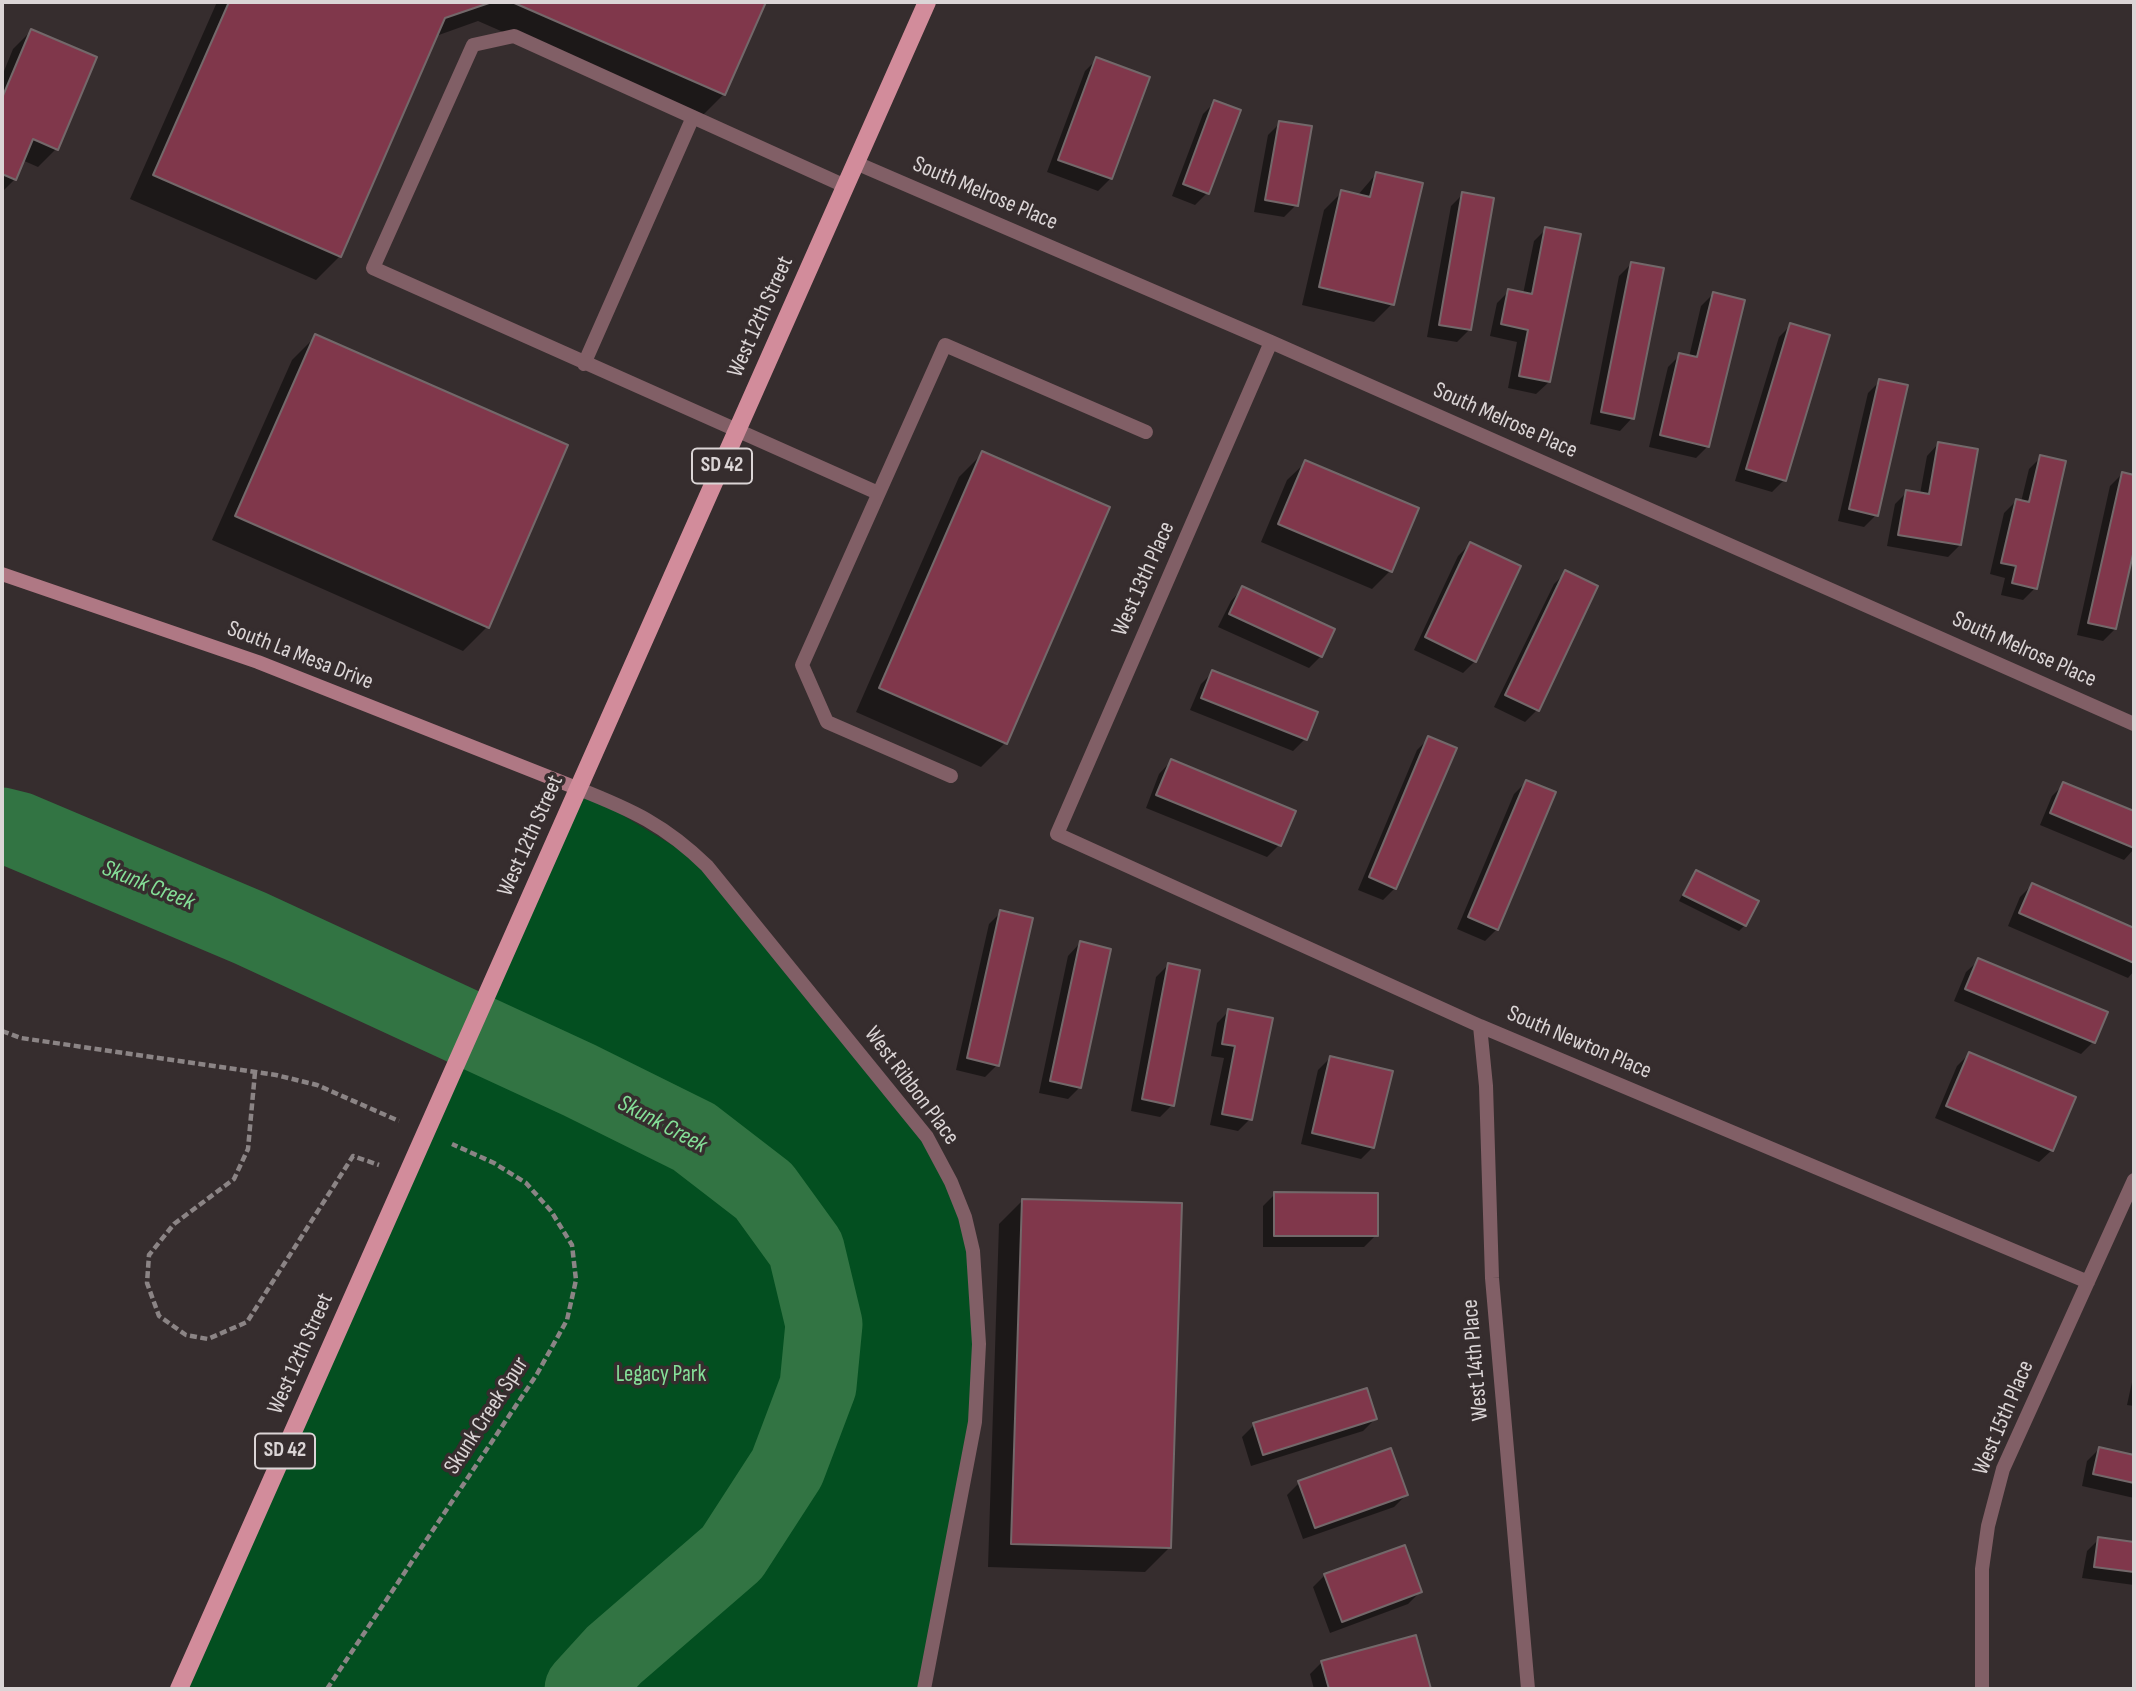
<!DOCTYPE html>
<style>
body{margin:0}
#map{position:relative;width:2136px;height:1691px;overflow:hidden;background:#362d2e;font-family:"Sofia Sans Condensed",sans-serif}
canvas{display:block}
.frame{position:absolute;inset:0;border:4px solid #dbd5d6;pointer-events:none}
</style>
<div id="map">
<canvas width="2136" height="1691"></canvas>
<div class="frame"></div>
</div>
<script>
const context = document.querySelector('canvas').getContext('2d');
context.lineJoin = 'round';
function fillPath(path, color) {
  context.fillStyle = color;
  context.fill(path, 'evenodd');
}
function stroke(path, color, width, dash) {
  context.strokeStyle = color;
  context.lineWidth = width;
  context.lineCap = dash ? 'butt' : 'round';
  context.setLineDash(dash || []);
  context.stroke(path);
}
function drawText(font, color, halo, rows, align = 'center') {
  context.font = font + ' "Sofia Sans Condensed",sans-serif';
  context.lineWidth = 7;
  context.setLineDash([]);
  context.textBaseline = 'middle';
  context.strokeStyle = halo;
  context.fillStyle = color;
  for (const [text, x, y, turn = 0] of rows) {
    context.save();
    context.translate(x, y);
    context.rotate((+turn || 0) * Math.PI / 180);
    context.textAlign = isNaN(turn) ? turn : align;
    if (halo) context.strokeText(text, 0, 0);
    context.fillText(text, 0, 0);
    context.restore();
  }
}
fillPath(new Path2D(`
 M579,789L707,866L927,1137L973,1251L975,1422L924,1689H177Z`), '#034f20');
fillPath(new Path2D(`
 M217,2H764L724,94L700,118L478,21L436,36L340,256L316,280L130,199Z
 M31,31L56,149L38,167L22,160L15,179L2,192V76L13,49Z
 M1097,59L1111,178L1098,191L1047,172L1085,71Z
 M1215,102L1207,193L1195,205L1172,196L1203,114Z
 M1280,123L1296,205L1284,217L1254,212L1268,135Z
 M1376,174L1392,304L1374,322L1302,305L1324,210L1342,192L1357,196Z
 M1463,194L1469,330L1457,342L1427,337L1451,206Z
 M1546,229L1549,382L1536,394L1508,388L1517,342L1490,336L1497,303L1509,291L1523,294L1534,241Z
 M1631,264L1632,418L1620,431L1590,424L1619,276Z
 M1713,294L1708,446L1696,458L1649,447L1668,367L1680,355L1689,357L1701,306Z
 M1791,325L1784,480L1772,492L1735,481L1779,337Z
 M316,336L487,627L463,651L212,540L292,360Z
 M1880,381L1876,515L1864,527L1838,521L1868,393Z
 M1939,443L1960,545L1948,557L1887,546L1895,504L1907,492L1920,494L1927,456Z
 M983,453L1005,743L981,767L856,712L959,477Z
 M2041,457L2035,588L2023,600L2001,595L2005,578L1990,574L2004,513L2016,501L2021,502L2029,469Z
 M1306,462L1390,571L1372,589L1261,542L1287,480Z
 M2122,474L2134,477V542L2115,629L2103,641L2077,635L2110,486Z
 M1470,544L1475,661L1463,673L1414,650L1458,556Z
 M1566,572L1537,710L1525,722L1494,707L1554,584Z
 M1243,588L1333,630L1321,656L1309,668L1218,627L1231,601Z
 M1213,672L1305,739L1293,751L1190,710L1201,684Z
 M1429,738L1395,888L1383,900L1358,890L1417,750Z
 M1171,761L1279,845L1267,857L1146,808L1159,774Z
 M1526,782L1497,929L1485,941L1457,929L1514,794Z
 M2064,784L2134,813V849L2124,860L2040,825L2052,796Z
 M1696,872L1745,925L1739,931L1679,901L1691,878Z
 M2032,885L2134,930V971L2128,978L2008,926L2020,897Z
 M1001,912L997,1065L985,1077L956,1070L989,924Z
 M1080,943V1087L1068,1099L1039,1093L1068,956Z
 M1979,960L2105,1013L2093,1042L2081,1054L1954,1001L1966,972Z
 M1168,965L1172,1105L1160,1117L1131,1111L1156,977Z
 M1229,1011L1250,1119L1238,1131L1210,1125L1224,1058L1211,1056L1217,1023Z
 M1969,1054L2052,1150L2039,1162L1935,1118L1957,1066Z
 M1330,1058L1373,1147L1361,1159L1301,1144L1318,1070Z
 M1275,1194L1376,1235L1364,1247H1263V1206Z
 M1023,1200L1169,1548L1145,1572L988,1567L999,1224Z
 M2134,1373V1406L2127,1405Z
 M1375,1419L1363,1431L1251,1466L1242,1437L1254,1425Z
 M2099,1449L2134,1457V1498L2082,1486L2087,1461Z
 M1299,1483L1406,1495L1394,1507L1303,1539L1287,1495Z
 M2099,1539L2134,1544V1585L2082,1578L2087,1551Z
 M1325,1575L1420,1592L1408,1604L1330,1633L1313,1587Z
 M1415,1637L1429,1689H1314L1310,1674L1322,1662Z`), '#0007');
stroke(new Path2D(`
 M2,826L18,830L250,928L579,1080L694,1137L764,1191L806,1249L824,1324L818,1386L787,1468L732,1553L614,1655L583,1689`), '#327443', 77);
const building = new Path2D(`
 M229,2H492L445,18L341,257L153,175Z
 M512,2H766L725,95Z
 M31,29L97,57L58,150L33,139L16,180L2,174V98Z
 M1096,57L1150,77L1112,179L1058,160Z
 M1214,100L1241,110L1209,194L1183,184Z
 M1279,121L1312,126L1298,206L1265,200Z
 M1376,172L1423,183L1394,305L1319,287L1341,190L1370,197Z
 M1462,192L1494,198L1471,330L1439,325Z
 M1545,227L1581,234L1550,382L1519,376L1528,330L1501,324L1508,289L1532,294Z
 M1631,262L1664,268L1634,419L1601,412Z
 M1713,292L1745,300L1709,447L1660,435L1679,353L1697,357Z
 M1790,323L1830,335L1786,481L1746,469Z
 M315,334L568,445L489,628L235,516Z
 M1879,379L1908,385L1878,516L1849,509Z
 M1938,442L1978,449L1961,545L1898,535L1906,490L1929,494Z
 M982,451L1110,507L1007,744L879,688Z
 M2040,455L2066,461L2037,589L2012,583L2016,566L2001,563L2016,499L2029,502Z
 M1305,460L1419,508L1392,572L1278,524Z
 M2122,472L2134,475V550L2116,629L2088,623Z
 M1470,542L1521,566L1476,662L1425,637Z
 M1565,570L1598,586L1539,711L1505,695Z
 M1242,586L1335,629L1322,657L1229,614Z
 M1212,670L1318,712L1307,740L1201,698Z
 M1428,736L1457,748L1396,889L1369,877Z
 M1171,759L1296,811L1281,846L1156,795Z
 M1526,780L1556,792L1498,930L1468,917Z
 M2063,782L2134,811V848L2050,813Z
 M1696,870L1759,901L1746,926L1683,895Z
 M2032,883L2134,928V963L2019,913Z
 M1000,910L1033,918L999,1066L967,1058Z
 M1080,941L1111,949L1081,1088L1050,1081Z
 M1978,958L2108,1012L2095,1043L1965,989Z
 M1168,963L1200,970L1174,1106L1142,1099Z
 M1228,1009L1273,1018L1252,1120L1222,1114L1235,1046L1222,1044Z
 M1969,1052L2076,1097L2053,1151L1946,1106Z
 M1330,1056L1393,1071L1374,1148L1312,1133Z
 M1274,1192L1378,1193V1236H1274Z
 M1022,1199L1182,1203L1171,1548L1011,1544Z
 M1367,1388L1377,1419L1263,1455L1253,1423Z
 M2099,1447L2134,1455V1483L2093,1474Z
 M1391,1448L1408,1495L1315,1528L1298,1481Z
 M2098,1537L2134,1542V1572L2094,1567Z
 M1405,1545L1422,1592L1342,1622L1324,1574Z
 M1416,1635L1431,1689H1329L1321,1661Z`);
fillPath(building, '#80374b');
stroke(building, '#73686a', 2);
stroke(new Path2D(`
 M2,1031L21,1038L276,1075L317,1085L399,1121
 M255,1072L248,1149L234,1179L174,1224L149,1255L147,1283L159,1316L186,1335L208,1339L247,1322L353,1156L379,1165
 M327,1689L537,1374L567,1320L576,1280L572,1245L551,1211L526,1183L494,1163L452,1144`), '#8b8485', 4.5, [7, 3.5]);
stroke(new Path2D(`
 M845,186L514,36L473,45L373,268L878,493
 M584,364L693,117
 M951,776L827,722L802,665L945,345L1146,432`), '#815f66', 14);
stroke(new Path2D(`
 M856,163L1271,342L2134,724
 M1271,342L1057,834L1480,1026L2088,1282
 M579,789C632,810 665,825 707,866L927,1137L951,1182L965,1217L973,1251L979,1344L975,1422L924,1689
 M1480,1026L1486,1086L1492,1278L1528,1689
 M1982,1689V1569L1988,1526L2003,1469L2134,1180`), '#815f66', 14);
stroke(new Path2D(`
 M2,574L258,662L579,789`), '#af7884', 14);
stroke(new Path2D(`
 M179,1689L927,2`), '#d28c9b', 18);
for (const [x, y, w] of [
 [722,466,60],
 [285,1451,60]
]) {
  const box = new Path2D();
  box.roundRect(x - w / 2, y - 17.5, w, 35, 5);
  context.fillStyle = '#362d2e';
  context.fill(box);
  stroke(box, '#dbd5d6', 2);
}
drawText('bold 21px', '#dbd5d6', null, [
 ["SD 42",722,466],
 ["SD 42",285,1451]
]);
drawText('23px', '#dbd5d6', '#362d2e', [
 ["South Melrose Place",985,194,23],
 ["West 12th Street",761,317,-66],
 ["South Melrose Place",1505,421,24],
 ["West 13th Place",1144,579,-66],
 ["South Melrose Place",2024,650,24],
 ["South La Mesa Drive",300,656,21],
 ["West 12th Street",531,836,-66],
 ["South Newton Place",1579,1043,23],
 ["West Ribbon Place",911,1086,53],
 ["West 12th Street",301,1354,-66],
 ["West 14th Place",1476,1360,-95],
 ["Skunk Creek Spur",487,1416,-57],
 ["West 15th Place",2004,1418,-67]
]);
drawText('23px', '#85df98', '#362d2e', [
 ["Legacy Park",661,1375]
]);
drawText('italic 24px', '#84de97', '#362d2e', [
 ["Skunk Creek",148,886,22],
 ["Skunk Creek",662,1125,28]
]);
</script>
